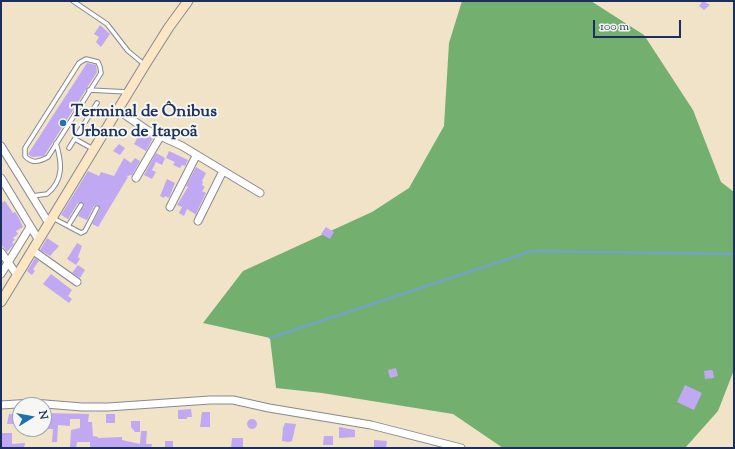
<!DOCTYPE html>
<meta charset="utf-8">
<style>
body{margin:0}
#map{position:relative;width:735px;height:449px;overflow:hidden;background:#f0e3c7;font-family:"Sorts Mill Goudy",serif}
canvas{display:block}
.frame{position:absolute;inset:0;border:2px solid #1b2f5e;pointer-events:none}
.north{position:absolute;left:12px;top:397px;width:40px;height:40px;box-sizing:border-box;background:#f6f6f2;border:1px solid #9ea6b7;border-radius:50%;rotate:79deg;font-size:11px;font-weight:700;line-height:16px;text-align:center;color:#1b2f5e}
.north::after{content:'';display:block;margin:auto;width:14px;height:18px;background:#1f6fb2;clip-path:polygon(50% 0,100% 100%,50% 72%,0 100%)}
.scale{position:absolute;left:593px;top:20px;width:88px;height:18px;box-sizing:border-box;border:2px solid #1b2f5e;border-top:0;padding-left:5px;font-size:12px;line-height:14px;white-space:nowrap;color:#1b2f5e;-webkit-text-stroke:3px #f6f6f2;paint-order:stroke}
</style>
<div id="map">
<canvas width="735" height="449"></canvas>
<div class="frame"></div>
<div class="north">N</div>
<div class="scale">100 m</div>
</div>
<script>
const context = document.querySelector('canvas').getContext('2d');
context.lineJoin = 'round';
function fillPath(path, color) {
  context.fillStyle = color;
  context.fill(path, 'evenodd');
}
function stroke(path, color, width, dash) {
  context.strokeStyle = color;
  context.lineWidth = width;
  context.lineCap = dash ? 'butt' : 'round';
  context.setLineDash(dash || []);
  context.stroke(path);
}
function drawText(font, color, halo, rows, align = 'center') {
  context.font = font + ' "Sorts Mill Goudy",serif';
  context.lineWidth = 4;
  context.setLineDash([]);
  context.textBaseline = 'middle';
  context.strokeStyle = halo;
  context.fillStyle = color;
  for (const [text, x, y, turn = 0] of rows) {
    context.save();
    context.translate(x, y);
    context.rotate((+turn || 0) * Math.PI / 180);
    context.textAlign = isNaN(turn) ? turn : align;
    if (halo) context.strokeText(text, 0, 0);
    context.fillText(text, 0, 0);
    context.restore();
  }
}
fillPath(new Path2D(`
 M462,1H591L644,35L693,110L721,182L734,192V370L718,411L685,448H503L453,414L322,393L276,388L270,338L203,323L243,271L372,212L409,188L444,126L449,43Z`), '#73b06f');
stroke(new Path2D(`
 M270,338L532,251L734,254`), '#70a1da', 2);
fillPath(new Path2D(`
 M703,1L710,5L704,10L699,6Z
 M100,25L110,34L101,47L96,42L99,37L94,34Z
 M87,63L96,65L97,72L44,156L32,157L28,154Z
 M141,132L153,138L146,151L134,144Z
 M119,144L125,148L120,155L113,151Z
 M169,151L188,160L185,166L182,165L180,168L173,165L175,162L166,158Z
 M156,153L165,158L162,165L156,162L152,170L156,172L152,179L144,175Z
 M124,158L131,163L135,158L140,161L132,175L126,176L128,177L98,227L92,224L100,209L98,205L94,206L87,220L78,216L84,205L81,202L78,203L68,219L61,215L88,171L99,176L101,172L114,176Z
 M196,167L206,173L202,181L203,182L202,185L205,187L202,191L206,193L195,216V214L187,209L184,216L179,213L182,207L177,205L188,187L186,186Z
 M167,179L175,183L169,198L165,196L164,198L160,196Z
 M5,201L13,213L15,212L19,218L23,227L16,231L18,234L13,238L15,240L12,242L14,244L7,252L1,244V203Z
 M326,227L334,232L330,239L321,234Z
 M47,238L59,246L50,256L40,250Z
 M77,243L82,246L78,257L80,259L76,265L67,259Z
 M35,258L39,261L33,269L35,271L32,275L27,271Z
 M78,265L85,270L80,278L72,273Z
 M51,274L72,290L68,296L72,299L69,303L43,284Z
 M396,368L398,376L390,378L388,370Z
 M711,370L713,371L714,378L705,379L704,371Z
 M685,385L702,393L694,410L677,402Z
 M191,409L192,417H187V419H178V410Z
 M202,412H210V427H200Z
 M44,413L89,414L88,422H92L93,436L98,437V438L122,437V440L140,444L141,431H147L146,444H152L151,448H90V442H77L76,448H70L71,430L80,428V419H70V426L58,425L57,442H52L53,429H47L48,419H44Z
 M9,414H16L17,424H7Z
 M106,414H115V423H106Z
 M247 424a5 5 0 1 1 10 0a5 5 0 1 1-10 0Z
 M131,421H140V432H135L131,427Z
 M285,423L296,424L292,441L289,442L282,441L283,428Z
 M339,427L355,430V437L339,438Z
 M1,433H12V444L25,443L24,448H1Z
 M324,436H333V445H323Z
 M232,438H243V448H231Z
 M374,440L387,441L386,448H374Z
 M165,441H173V448H165Z`), '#c0a8f2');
const lane = new Path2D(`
 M73,1L107,24L128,51L145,65
 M86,59L98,62L100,67L101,73L48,157C39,162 32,164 25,156V148L79,63Z
 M89,90L128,92
 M75,139L93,149
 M69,148L97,103
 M32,196L47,194C64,180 62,163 56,143
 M53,218L81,233L85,231L97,208
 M68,226L81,205`);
const street = new Path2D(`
 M118,110L147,130L182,146L260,193
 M1,146L48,222
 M1,178L38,239
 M136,178L160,137
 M170,207L196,156
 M198,221L223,171
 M32,250L77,282
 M1,252L17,275
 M1,274L30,227
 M1,405L33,403L82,407H108L210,400H233L269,408L371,425L461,448`);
const secondary = new Path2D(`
 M1,302L145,65L169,27L188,1`);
stroke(lane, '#868992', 5.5);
stroke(street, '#868992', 9);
stroke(secondary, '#868992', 11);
stroke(lane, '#fff', 3.5);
stroke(street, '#fff', 7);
stroke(secondary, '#fce6c4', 9);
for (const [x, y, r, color] of [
 [63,123,4,"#1f6fb2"]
]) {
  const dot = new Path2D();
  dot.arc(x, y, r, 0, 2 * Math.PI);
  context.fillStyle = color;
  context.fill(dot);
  stroke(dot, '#f6f6f2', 1.5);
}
drawText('bold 17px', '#1b2f5e', '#f6f6f2', [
 ["Terminal de Ônibus",71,113],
 ["Urbano de Itapoã",71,133]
], 'left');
</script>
